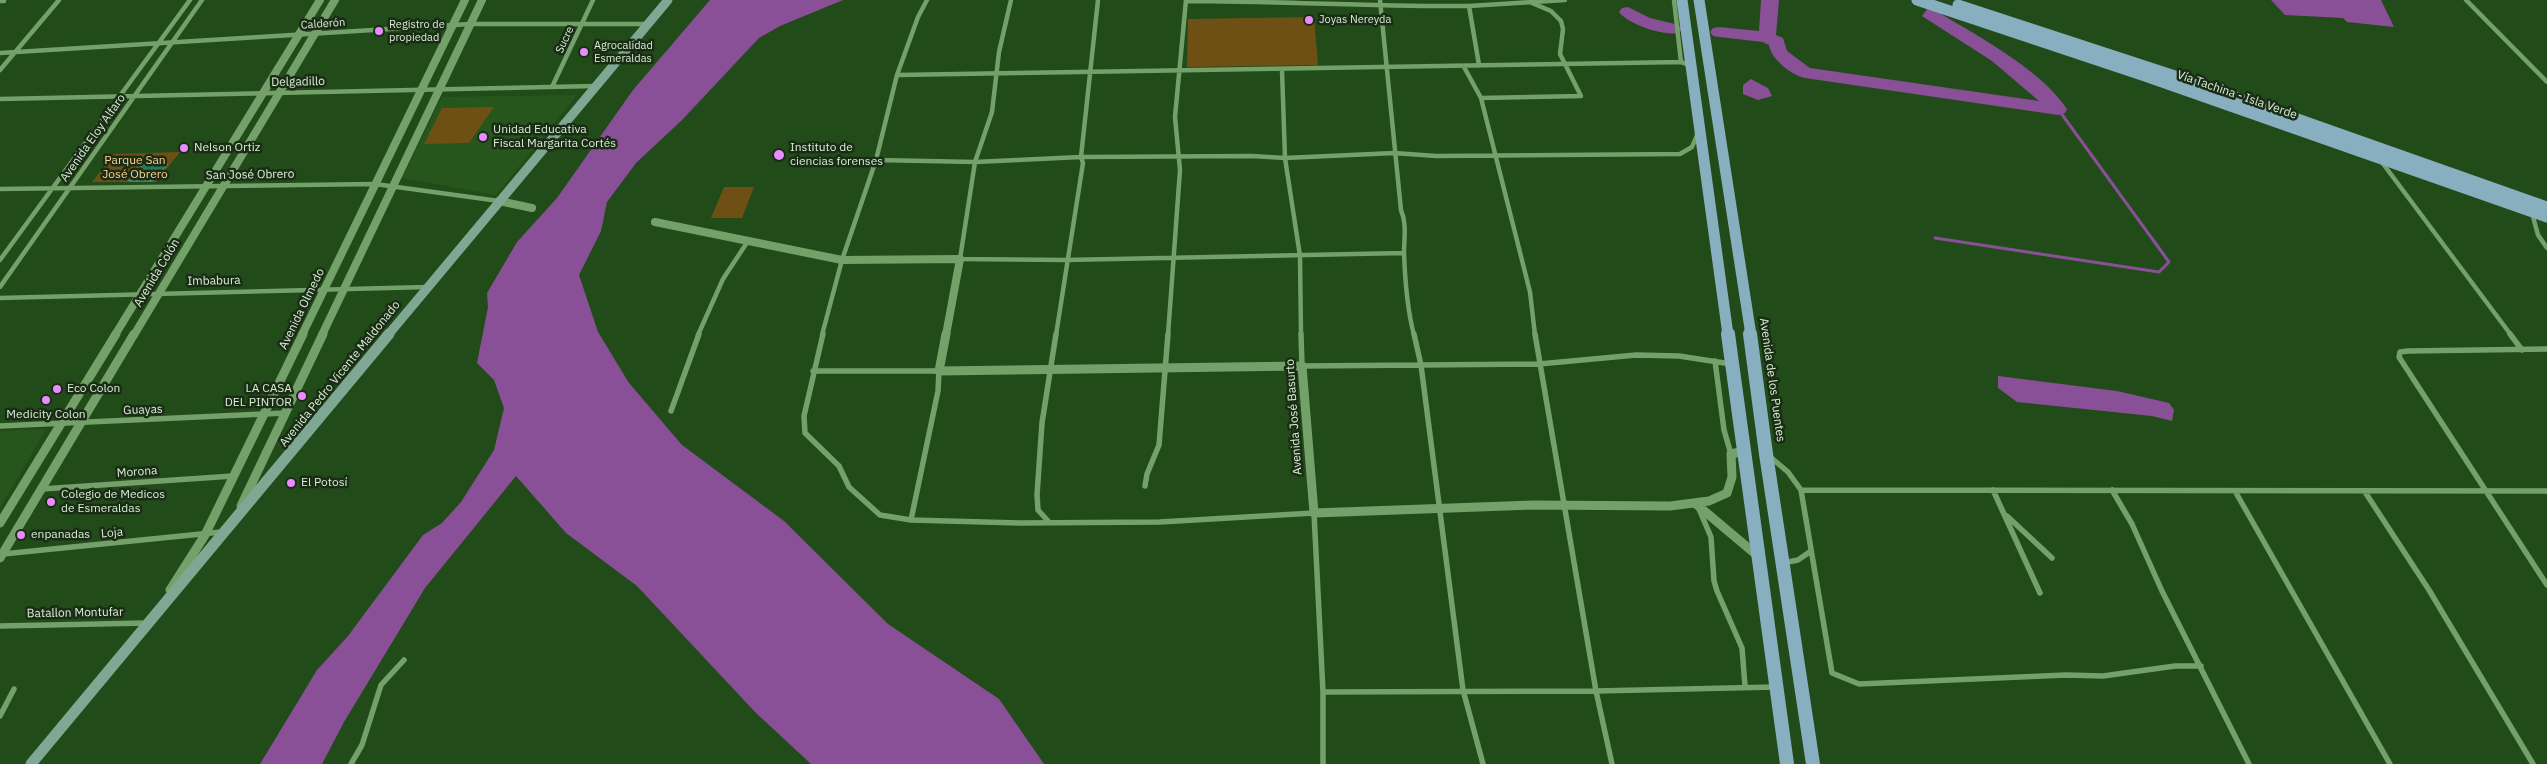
<!DOCTYPE html>
<meta charset="utf-8">
<style>
body{margin:0}
canvas{display:block;background:#214b18}
</style>
<canvas width="2547" height="764"></canvas>
<script>
const context = document.querySelector('canvas').getContext('2d');
context.lineJoin = 'round';
function fillPath(path, color) {
  context.fillStyle = color;
  context.fill(path, 'evenodd');
}
function stroke(path, color, width, dash) {
  context.strokeStyle = color;
  context.lineWidth = width;
  context.lineCap = dash ? 'butt' : 'round';
  context.setLineDash(dash || []);
  context.stroke(path);
}
function drawText(font, color, halo, rows, align = 'center') {
  context.font = font + ' "IBM Plex Sans",sans-serif';
  context.lineWidth = 5;
  context.setLineDash([]);
  context.textBaseline = 'middle';
  context.strokeStyle = halo;
  context.fillStyle = color;
  for (const [text, x, y, turn = 0] of rows) {
    context.save();
    context.translate(x, y);
    context.rotate((+turn || 0) * Math.PI / 180);
    context.textAlign = isNaN(turn) ? turn : align;
    if (halo) context.strokeText(text, 0, 0);
    context.fillText(text, 0, 0);
    context.restore();
  }
}
fillPath(new Path2D(`
 M577,95L496,195L402,178L442,97Z
 M46,429L0,508V431Z`), '#26561b');
fillPath(new Path2D(`
 M1314,17L1318,65L1187,67L1188,19Z
 M494,107L469,143L424,144L442,108Z
 M180,152L156,182H92L114,154Z
 M724,187H754L742,218H711Z`), '#6e5014');
fillPath(new Path2D(`
 M710,0H843L780,26L759,38L682,120L636,163L607,202L601,231L579,275L598,332L629,383L682,445L784,521L888,624L999,699L1044,764H811L755,712L637,586L566,533L516,476L425,588L344,722L322,764H260L317,670L348,636L423,535L442,523L461,502L494,450L504,408L494,380L477,363L488,307L487,293L517,242L557,198L633,90Z
 M2271,0H2381L2394,27L2347,22L2343,18L2285,15Z
 M1751,79L1768,88L1772,96L1758,100L1743,94V85Z
 M1998,376L2117,391L2169,403L2174,410L2172,421L2152,416L2017,402L1998,388Z`), '#894f97');
stroke(new Path2D(`
 M1935,238L2159,272L2169,262L2058,109`), '#894f97', 3);
fillPath(new Path2D(`
 M1761,0H1779L1776,35L1783,38L1787,51L1810,68L2039,101L1992,61L1922,16L1928,8H1940L1943,12L1941,14C1980,37 2042,71 2067,109L2065,113L2058,115L1805,78C1791,75 1771,59 1769,45L1763,42L1719,37L1713,36L1710,32L1713,28L1719,27L1759,31Z
 M1628,7L1650,18L1679,25L1682,29L1679,33C1664,36 1629,25 1619,12L1622,8Z`), '#894f97');
const building = new Path2D(`
 M144,164H168L153,181H129Z`);
fillPath(building, '#267b55');
stroke(building, '#549d78', 1);
stroke(new Path2D(`
 M1011,0L999,52L992,112L975,162L960,259L1066,260L1404,253
 M1380,0L1401,210C1407,224 1404,238 1404,253C1405,280 1407,309 1414,335
 M1674,0L1681,62
 M2466,0L2547,82
 M0,1H4
 M1186,1C1280,1 1374,7 1469,6
 M0,53L470,24H648
 M1479,65L1469,6L1565,0
 M1464,67L1481,98L1530,292L1535,335
 M0,70L59,0
 M1282,70L1285,158L1300,256L1301,335
 M897,75L1681,62L1690,65
 M552,87L593,0
 M1481,98L1581,96L1560,54L1563,29L1561,21L1551,11L1532,3
 M0,99L595,86
 M876,160L975,162L1081,157L1252,156L1285,158L1394,153L1436,156L1680,154L1692,147L1697,135
 M2381,161L2511,335
 M0,189L375,184L499,201
 M2532,213L2538,235L2547,248
 M0,260L190,0
 M0,287L202,0
 M0,298L427,287
 M698,335L723,279L748,241
 M822,335L842,260L876,160L897,75L918,17L927,0
 M1056,335L1083,163L1081,157L1098,0
 M1168,335L1180,170L1175,117L1186,0`), '#74a16a', 4.5);
stroke(new Path2D(`
 M823,334L804,416L805,433L839,466L849,487L880,515L911,520L1020,523L1160,522L1314,513L1323,692V764
 M1301,334L1302,366L1539,364L1636,355L1679,356L1731,364
 M1414,334L1421,365L1463,690L1483,764
 M1535,334L1596,691L1612,764
 M2510,334L2522,350
 M2547,349L2408,351L2400,352L2399,357L2547,585
 M1715,361L1724,430L1731,454
 M813,371H939L938,391L911,520
 M671,411L699,334
 M0,426L286,413
 M1769,456L1788,472L1801,490L1832,673L1859,684L2066,675L2103,676L2175,666H2201
 M1145,486L1147,474L1159,445L1168,334
 M42,489L233,476
 M1801,490L2547,491
 M1993,490L2040,593
 M2112,490L2132,524L2162,591L2249,764
 M2235,491L2390,764
 M2365,492L2429,590L2533,764
 M1699,509L1711,537L1714,581L1717,591L1742,648L1745,686
 M2007,516L2052,558
 M1048,521L1038,510L1037,495L1042,423L1056,334
 M3,554L221,532
 M1783,563L1798,560L1811,551
 M0,626L147,623
 M1323,692L1596,691L1775,687
 M0,716L14,689
 M351,764L362,745L381,685L404,660`), '#74a16a', 5.5);
stroke(new Path2D(`
 M499,201L532,208
 M655,222L842,260L960,259L946,335
 M115,335L320,0
 M134,335L335,0
 M302,335L465,0
 M322,335L482,0`), '#74a16a', 8);
stroke(new Path2D(`
 M946,334L939,371L1302,366L1314,513L1533,505L1670,506L1709,501L1727,493L1732,477L1731,454L1744,451
 M1696,504L1759,557
 M241,506L323,334
 M0,523L116,334
 M0,558L134,334
 M170,590L205,535L303,334`), '#74a16a', 9);
stroke(new Path2D(`
 M388,335L668,0`), '#7ea894', 9);
stroke(new Path2D(`
 M31,764L389,334`), '#7ea894', 11);
stroke(new Path2D(`
 M1682,0L1728,335
 M1699,0L1751,335
 M1917,0L2145,76L2547,217
 M1958,5L2184,79L2547,207`), '#87afbf', 11);
stroke(new Path2D(`
 M1728,334L1787,764
 M1750,334L1766,454L1813,764`), '#87afbf', 14);
for (const [x, y, r, color] of [
 [1309,20,5,"#e98dfe"],
 [379,31,5,"#e98dfe"],
 [584,52,5,"#e98dfe"],
 [483,137,5,"#e98dfe"],
 [184,148,5,"#e98dfe"],
 [779,155,6,"#e98dfe"],
 [57,389,5,"#e98dfe"],
 [302,396,5,"#e98dfe"],
 [46,400,5,"#e98dfe"],
 [291,483,5,"#e98dfe"],
 [51,502,5,"#e98dfe"],
 [21,535,5,"#e98dfe"]
]) {
  const dot = new Path2D();
  dot.arc(x, y, r, 0, 2 * Math.PI);
  context.fillStyle = color;
  context.fill(dot);
  stroke(dot, '#1a2c16', 2);
}
drawText('11px', '#d7efd2', '#1a2c16', [
 ["Joyas Nereyda",1319,20],
 ["Registro de",389,25],
 ["propiedad",389,38],
 ["Agrocalidad",594,46],
 ["Esmeraldas",594,59]
], 'left');
drawText('11px', '#d7efd2', '#1a2c16', [
 ["Calderón",323,24,-4],
 ["Sucre",565,40,-65]
]);
drawText('12px', '#d7efd2', '#1a2c16', [
 ["Delgadillo",298,82,-1],
 ["Vía Tachina - Isla Verde",2237,95,19],
 ["Avenida Eloy Alfaro",93,138,-55],
 ["San José Obrero",250,175,-1],
 ["Avenida Colón",157,273,-59],
 ["Imbabura",214,281,-1],
 ["Avenida Olmedo",302,309,-64],
 ["Avenida Pedro Vicente Maldonado",340,374,-51],
 ["Avenida de los Puentes",1772,380,82],
 ["Guayas",143,410,-2],
 ["Avenida José Basurto",1294,417,-94],
 ["Morona",137,472,-4],
 ["Loja",112,533,-5],
 ["Batallon Montufar",75,613,-1]
]);
drawText('12px', '#d7efd2', '#1a2c16', [
 ["Unidad Educativa",493,130],
 ["Fiscal Margarita Cortés",493,144],
 ["Nelson Ortiz",194,148],
 ["Instituto de",790,148],
 ["ciencias forenses",790,162],
 ["Eco Colon",67,389],
 ["LA CASA",292,389,"right"],
 ["DEL PINTOR",292,403,"right"],
 ["Medicity Colon",46,415,"center"],
 ["El Potosí",301,483],
 ["Colegio de Medicos",61,495],
 ["de Esmeraldas",61,509],
 ["enpanadas",31,535]
], 'left');
drawText('12px', '#fad391', '#1a2c16', [
 ["Parque San",135,161],
 ["José Obrero",135,175]
]);
</script>
